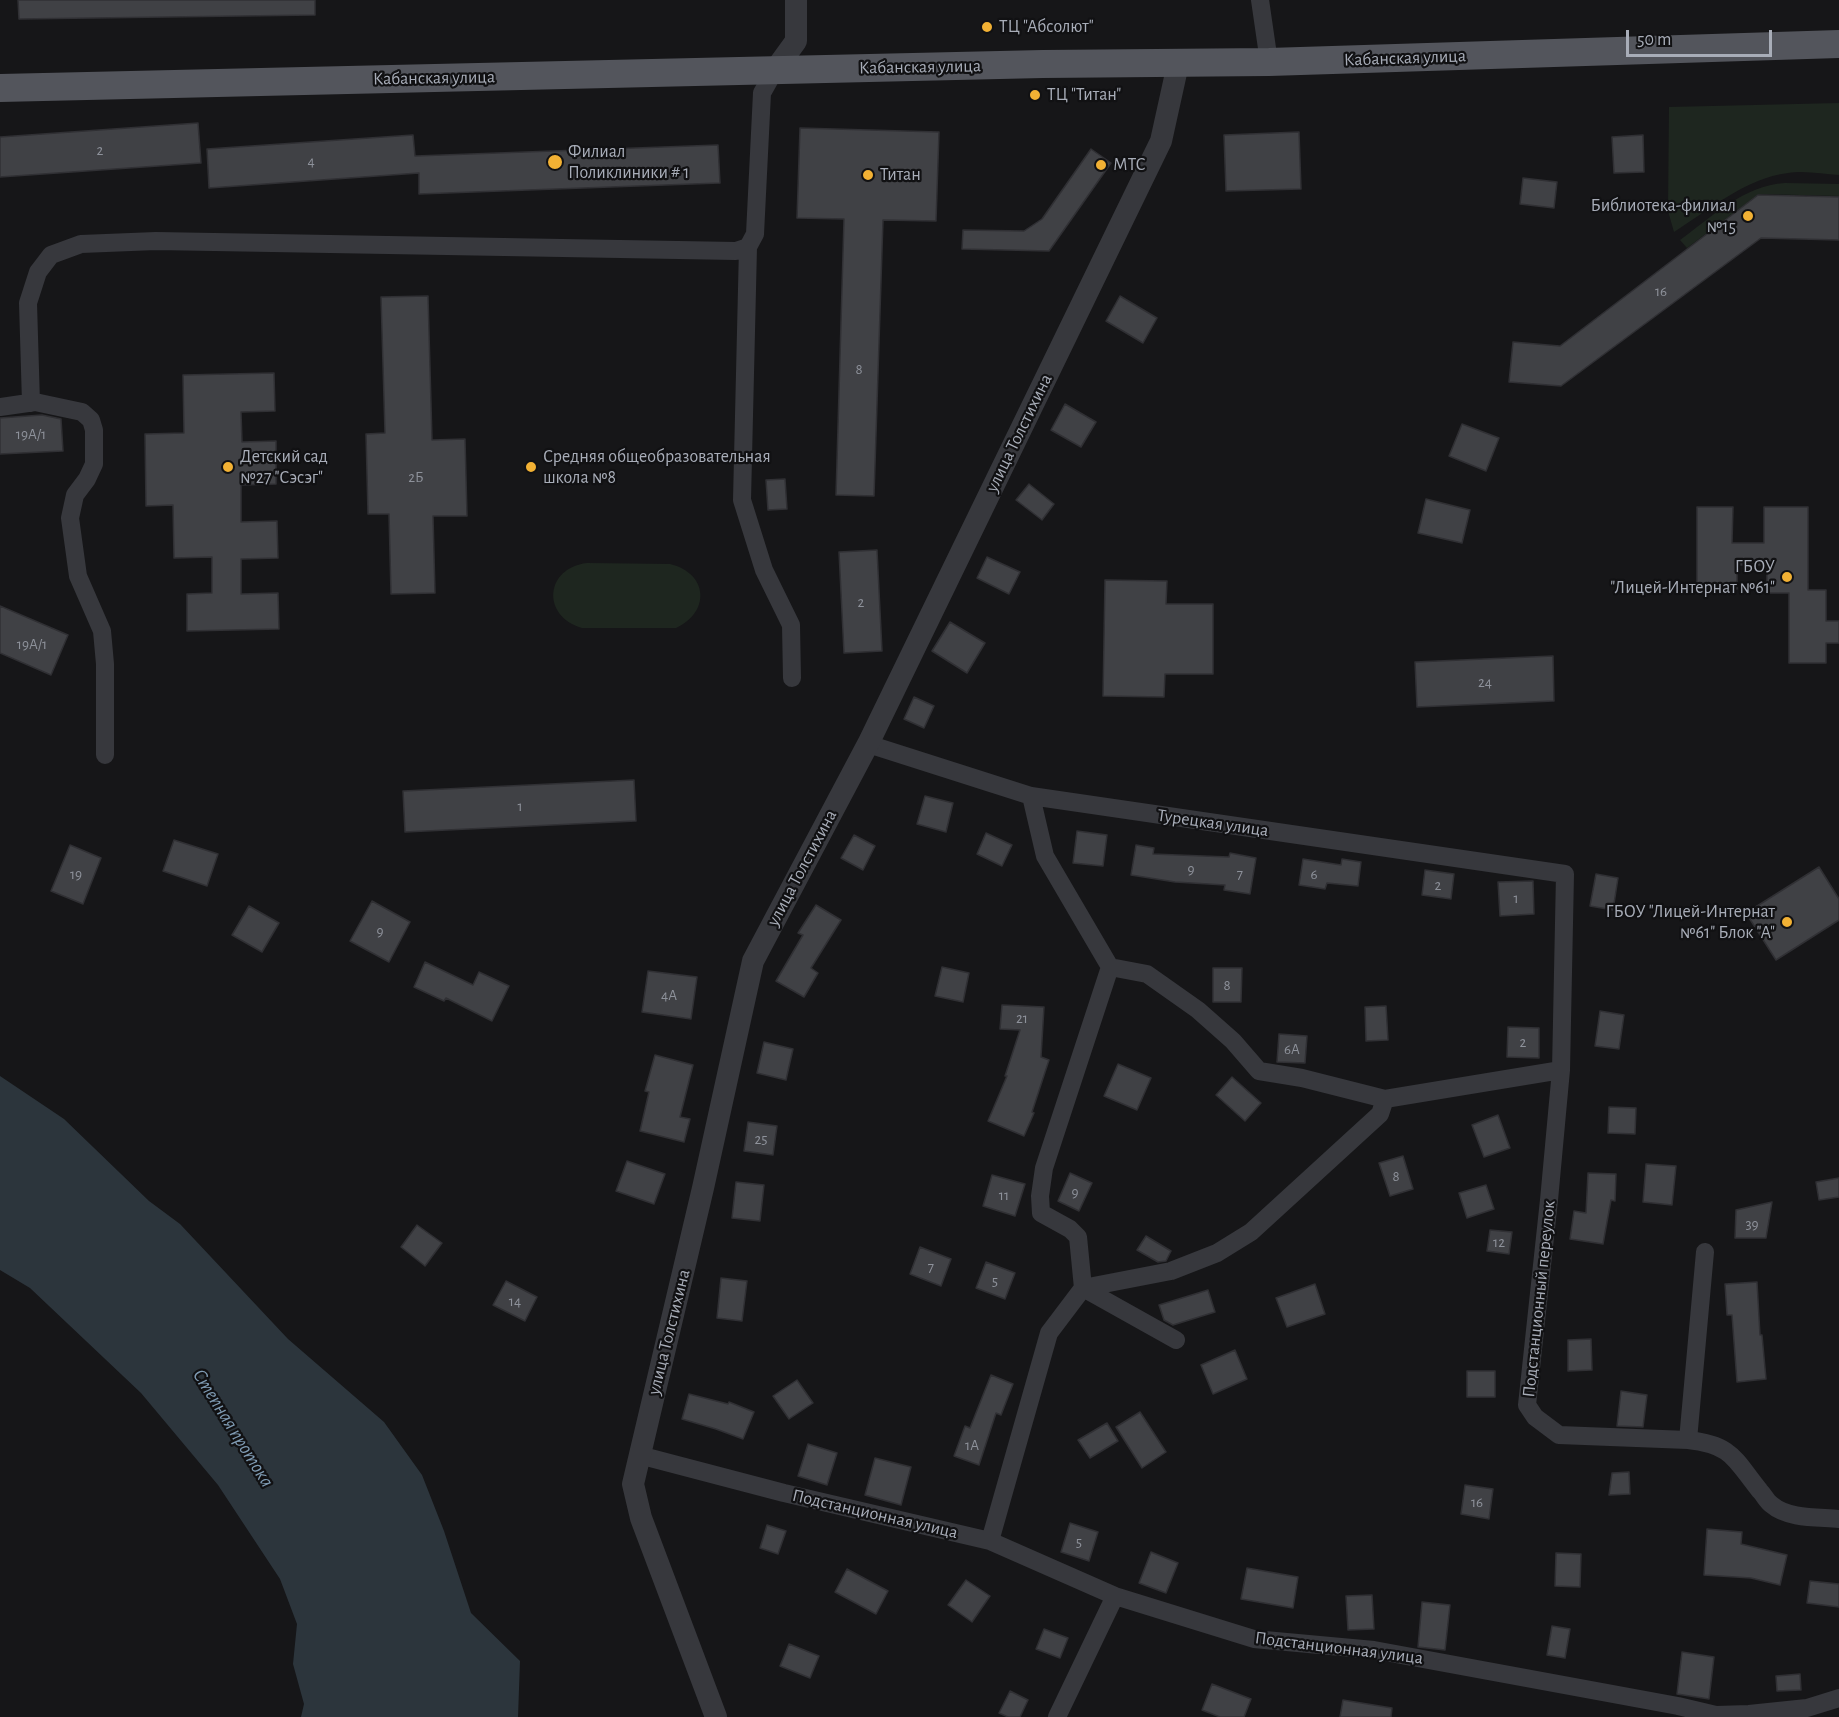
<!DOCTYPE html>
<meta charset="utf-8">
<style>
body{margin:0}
#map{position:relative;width:1839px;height:1717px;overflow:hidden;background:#161618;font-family:"Alegreya Sans",sans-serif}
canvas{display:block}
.scale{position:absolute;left:1626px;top:30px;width:146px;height:27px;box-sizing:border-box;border:3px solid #a8adb8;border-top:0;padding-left:8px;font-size:18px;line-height:21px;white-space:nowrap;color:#a8adb8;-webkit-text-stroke:4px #111113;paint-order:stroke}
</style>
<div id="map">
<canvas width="1839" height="1717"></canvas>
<div class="scale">50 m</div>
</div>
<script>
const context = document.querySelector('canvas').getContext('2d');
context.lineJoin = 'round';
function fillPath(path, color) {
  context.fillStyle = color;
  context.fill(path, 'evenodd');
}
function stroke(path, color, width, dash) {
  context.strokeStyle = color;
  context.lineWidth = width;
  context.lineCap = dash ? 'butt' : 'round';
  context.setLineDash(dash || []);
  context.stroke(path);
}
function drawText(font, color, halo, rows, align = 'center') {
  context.font = font + ' "Alegreya Sans",sans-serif';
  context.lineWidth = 4.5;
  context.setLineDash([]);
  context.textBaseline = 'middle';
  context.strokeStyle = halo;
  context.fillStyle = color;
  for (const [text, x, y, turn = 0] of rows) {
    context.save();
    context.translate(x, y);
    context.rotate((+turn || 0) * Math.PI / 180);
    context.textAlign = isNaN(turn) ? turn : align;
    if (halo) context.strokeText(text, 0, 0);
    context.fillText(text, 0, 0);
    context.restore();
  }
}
fillPath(new Path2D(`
 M1839,103V175C1823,174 1804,170 1788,173C1746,178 1709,210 1674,232L1668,211L1669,107Z
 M1785,183L1839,184V196L1759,194L1687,248L1680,240C1713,216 1743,186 1785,183Z
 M587,563L670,564C708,573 711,612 676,628H582C541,616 545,568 587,563Z`), '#1e261f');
fillPath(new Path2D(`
 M0,1076L64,1119L149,1201L180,1224L288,1339L384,1422L422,1475L444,1531L471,1613L520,1661L518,1717H301L304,1704L293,1664L297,1624L280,1579L218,1485L141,1393L30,1288L0,1270Z`), '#2c353c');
const building = new Path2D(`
 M18,0H315V15L19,19Z
 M198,123L201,163L0,177V137Z
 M800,128L939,132L936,221L883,220L874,496L836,495L844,219L797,218Z
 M1299,132L1301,189L1226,191L1224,135Z
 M413,135L415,156L718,145L720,183L419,194V173L209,188L207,149Z
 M1643,135L1644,172L1614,173L1612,137Z
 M1091,149L1111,163L1049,251L962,249L963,230L1024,231L1042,219Z
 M1523,178L1557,182L1554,208L1520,204Z
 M1758,195L1839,197V240L1761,238L1561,386L1509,382L1513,342L1560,346Z
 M428,296L432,440L465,439L467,516H433L435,593L391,594L389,514H368L366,434L385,433L381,297Z
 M1120,296L1157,318L1143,343L1106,321Z
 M274,373L275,411L241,412L242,442L276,441V484L241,485V522L277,521L278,558L241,559V594L278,593L279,629L187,631V594L212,593V557L174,558L173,505L146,506L145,434L184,433L183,375Z
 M1065,404L1096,422L1081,447L1051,430Z
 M42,415L61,419L63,451L0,454V418Z
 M1462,424L1499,438L1486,471L1449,456Z
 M785,479L787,509L768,510L766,480Z
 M1029,484L1054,504L1042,520L1016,500Z
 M1426,499L1470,510L1462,543L1418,533Z
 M1697,507H1733L1732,543H1764V507H1808V590H1826V621H1839V643H1826V663H1789V593H1767V565H1737V589H1697Z
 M877,550L882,651L844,653L839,552Z
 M987,557L1020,572L1009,594L977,578Z
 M1105,580L1167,581L1166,604H1213V674H1165L1164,697L1103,696Z
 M0,606L68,635L51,675L0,653Z
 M950,622L985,643L967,673L932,651Z
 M1553,656L1554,701L1417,707L1415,662Z
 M914,697L934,706L924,728L904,719Z
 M634,780L636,821L405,832L403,791Z
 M925,796L953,803L946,832L917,824Z
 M1077,831L1107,835L1103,866L1073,863Z
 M986,833L1012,845L1002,866L977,854Z
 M854,835L875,846L863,870L841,858Z
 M174,840L218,854L207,886L163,871Z
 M70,845L101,858L83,904L51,891Z
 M1136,845L1154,848L1153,854L1229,857L1230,853L1256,858L1250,894L1224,890L1225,885L1175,882L1131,875Z
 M1303,859L1341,865L1342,859L1361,862L1358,886L1327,883L1325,889L1299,885Z
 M1819,867L1839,899V920L1776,960L1746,913Z
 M1425,870L1454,874L1451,899L1422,895Z
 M1596,874L1618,878L1613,910L1590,906Z
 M1533,881L1534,914L1500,916L1498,882Z
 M372,901L410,922L389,962L350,941Z
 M816,905L841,920L811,968L818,973L804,997L776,981L803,935L798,933Z
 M249,906L279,923L262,952L232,935Z
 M425,962L473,985L479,972L509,986L492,1021L446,998L444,1001L414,987Z
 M942,967L969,973L963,1002L935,996Z
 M1213,968H1242L1241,1002H1213Z
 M648,971L697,977L691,1019L642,1012Z
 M1002,1005L1044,1007L1041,1057L1049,1060L1032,1112L1034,1113L1024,1136L988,1121L1007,1076H1005L1020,1030L1000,1029Z
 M1386,1006L1388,1040L1366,1041L1365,1007Z
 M1600,1011L1624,1015L1619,1049L1595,1046Z
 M1508,1027L1539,1028V1058L1507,1057Z
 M1279,1034L1307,1036L1305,1063L1277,1062Z
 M764,1042L793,1049L786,1080L757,1073Z
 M655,1055L693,1065L680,1117L690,1119L684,1142L640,1131L649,1092L645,1091Z
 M1118,1064L1151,1078L1137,1110L1104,1096Z
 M1232,1077L1261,1103L1245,1121L1216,1095Z
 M1609,1107L1636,1108L1635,1134L1608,1133Z
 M1498,1115L1510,1148L1484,1157L1472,1125Z
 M748,1122L777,1126L773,1155L744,1151Z
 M1403,1156L1413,1189L1390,1196L1379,1163Z
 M627,1161L665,1174L654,1204L616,1191Z
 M1646,1164L1676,1166L1672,1205L1643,1202Z
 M1070,1173L1092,1183L1079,1211L1058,1201Z
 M1588,1173L1616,1174L1615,1201L1611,1200L1603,1244L1570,1239L1574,1211L1586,1213Z
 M992,1175L1025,1184L1015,1216L983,1206Z
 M1839,1178V1197L1819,1200L1816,1182Z
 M736,1182L764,1185L760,1221L732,1218Z
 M1486,1185L1494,1209L1467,1218L1459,1193Z
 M1772,1202L1766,1238H1735L1736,1210Z
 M417,1225L442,1243L425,1266L401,1247Z
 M1490,1230L1512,1232L1509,1254L1487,1251Z
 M1146,1236L1171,1251L1166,1261L1158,1262L1137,1250Z
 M920,1247L951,1259L941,1286L910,1274Z
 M986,1262L1015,1273L1005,1299L976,1288Z
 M721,1278L747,1281L742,1321L717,1318Z
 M506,1281L537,1297L525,1321L493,1305Z
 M1757,1282L1760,1335H1762L1766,1379L1737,1382L1732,1315H1727L1725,1284Z
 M1315,1284L1325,1314L1287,1327L1276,1298Z
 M1208,1290L1215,1312L1173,1325L1164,1320L1159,1305Z
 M1591,1339L1592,1370L1568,1371V1340Z
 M1235,1350L1247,1379L1213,1394L1201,1365Z
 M1467,1371H1495V1397H1467Z
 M991,1375L1013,1384L1001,1415L996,1413L979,1465L954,1456L965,1426L970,1428Z
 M797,1380L813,1403L789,1419L773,1396Z
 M1621,1391L1647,1395L1643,1427L1617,1426Z
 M689,1394L728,1404L729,1402L754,1412L743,1439L716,1429L682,1419Z
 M1140,1412L1166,1452L1142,1468L1116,1427Z
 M1107,1423L1118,1441L1090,1458L1078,1440Z
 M808,1444L837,1453L827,1485L798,1476Z
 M875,1458L911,1467L901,1505L865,1495Z
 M1629,1472L1630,1494L1609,1495L1612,1473Z
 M1465,1485L1493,1489L1489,1519L1461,1514Z
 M1070,1523L1098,1532L1089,1561L1061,1552Z
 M767,1525L786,1531L778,1554L760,1548Z
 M1707,1529L1742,1532L1741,1544L1787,1555L1780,1585L1751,1578L1704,1575Z
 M1151,1552L1178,1563L1166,1593L1139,1583Z
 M1556,1553L1581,1554L1580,1587L1555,1586Z
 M1247,1568L1298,1577L1293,1608L1241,1599Z
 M847,1569L888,1591L876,1614L835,1592Z
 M966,1580L990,1596L972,1622L948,1605Z
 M1810,1581L1839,1584V1607L1807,1603Z
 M1372,1595L1374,1629L1348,1630L1346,1596Z
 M1422,1602L1450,1605L1445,1650L1418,1647Z
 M1552,1626L1570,1629L1565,1658L1547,1655Z
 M1044,1629L1068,1638L1060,1658L1036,1649Z
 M789,1644L819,1656L810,1678L780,1666Z
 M1682,1652L1714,1657L1709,1699L1677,1694Z
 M1800,1674L1801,1690L1777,1691L1776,1676Z
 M1212,1684L1251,1699L1244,1717H1220L1202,1710Z
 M1010,1691L1028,1700L1020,1717H1008L999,1713Z
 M1343,1700L1392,1708L1391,1717H1340Z`);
fillPath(building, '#404145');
stroke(building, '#303034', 1.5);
stroke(new Path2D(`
 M1260,0L1269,62
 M748,247L742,500L764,570L791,625L792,678
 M31,403L28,303L38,272L51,255L81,244L156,241L736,251L748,247L755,234L762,93L775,70
 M0,407L35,402L82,412L91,420L94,430V464L87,479L75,495L70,518L78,576L102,631L105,664V755
 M868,744L1031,796L1565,874L1561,1070L1549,1200L1527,1405L1535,1417L1559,1435L1688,1440C1733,1445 1734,1459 1760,1491C1764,1495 1767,1502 1772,1505C1788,1519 1819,1517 1839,1519
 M1031,796L1045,856L1110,967L1147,974L1198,1010L1233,1041L1259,1071L1302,1078L1385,1099L1561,1070
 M1110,967L1044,1168L1040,1196L1041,1213L1070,1229L1078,1237L1083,1288L1176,1340
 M1688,1440L1705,1252
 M639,1455L784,1493L990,1541L1115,1596L1254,1639L1374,1650L1678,1706L1716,1715L1749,1714L1807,1708L1839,1698
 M990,1541L1049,1333L1083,1288L1171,1271L1217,1253L1251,1232L1380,1114L1385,1099
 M1057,1717L1115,1596`), '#37383d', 18);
stroke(new Path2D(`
 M775,70L796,41V0
 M716,1717L641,1518L633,1484L703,1188L753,961L868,744L1161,141L1178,64`), '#37383d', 22);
stroke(new Path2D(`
 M0,88L1043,64L1269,62L1839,44`), '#53555c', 28);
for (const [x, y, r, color] of [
 [987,27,6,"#f2b134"],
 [1035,95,6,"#f2b134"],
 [555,162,8,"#f2b134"],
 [1101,165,6,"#f2b134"],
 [868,175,6,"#f2b134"],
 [1748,216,6,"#f2b134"],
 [228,467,6,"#f2b134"],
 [531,467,6,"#f2b134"],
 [1787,577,6,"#f2b134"],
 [1787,922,6,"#f2b134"]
]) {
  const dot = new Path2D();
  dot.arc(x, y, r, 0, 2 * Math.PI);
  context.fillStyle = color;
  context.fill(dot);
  stroke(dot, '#111113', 2);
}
drawText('15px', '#8e929b', null, [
 ["2",100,150],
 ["4",311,161],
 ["16",1661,291],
 ["8",859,369],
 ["19А/1",31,434],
 ["2Б",416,477],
 ["2",861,602],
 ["19А/1",32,644],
 ["24",1485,682],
 ["1",520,806],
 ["9",1191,869],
 ["19",76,874],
 ["7",1240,874],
 ["6",1314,874],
 ["2",1438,885],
 ["1",1516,898],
 ["9",380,931],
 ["8",1227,985],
 ["4А",669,995],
 ["21",1022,1018],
 ["2",1523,1042],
 ["6А",1292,1049],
 ["25",761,1139],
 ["8",1396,1176],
 ["9",1075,1192],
 ["11",1004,1195],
 ["39",1752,1224],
 ["12",1499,1242],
 ["7",931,1267],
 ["5",995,1281],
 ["14",515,1301],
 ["1А",972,1445],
 ["16",1477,1502],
 ["5",1079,1542]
]);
drawText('18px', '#a8adb8', '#111113', [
 ["ТЦ \"Абсолют\"",999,27],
 ["ТЦ \"Титан\"",1047,95],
 ["Филиал",568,152],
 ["Поликлиники # 1",568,173],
 ["МТС",1113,165],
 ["Титан",880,175],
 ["Библиотека-филиал",1736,206,"right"],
 ["№15",1736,227,"right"],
 ["Детский сад",240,457],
 ["№27 \"Сэсэг\"",240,478],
 ["Средняя общеобразовательная",543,457],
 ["школа №8",543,478],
 ["ГБОУ",1775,567,"right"],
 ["\"Лицей-Интернат №61\"",1775,588,"right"],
 ["ГБОУ \"Лицей-Интернат",1775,912,"right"],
 ["№61\" Блок \"А\"",1775,933,"right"]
], 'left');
drawText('18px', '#a8adb8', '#111113', [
 ["Кабанская улица",1405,58,-2],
 ["Кабанская улица",920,67,-1],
 ["Кабанская улица",434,78,-1],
 ["улица Толстихина",1019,433,-64],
 ["Турецкая улица",1213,823,8],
 ["улица Толстихина",802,868,-62],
 ["Подстанционный переулок",1539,1299,-84],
 ["улица Толстихина",669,1332,-76],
 ["Подстанционная улица",875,1514,13],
 ["Подстанционная улица",1339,1648,7]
]);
drawText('italic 20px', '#7f9bb3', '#111113', [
 ["Степная протока",233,1428,58]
]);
</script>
